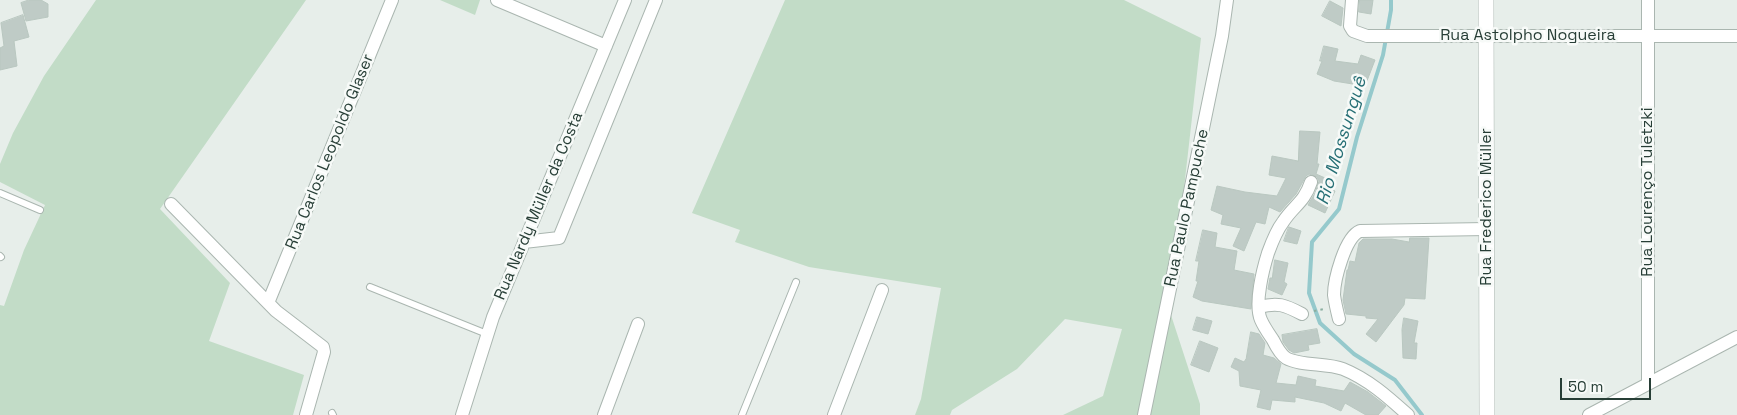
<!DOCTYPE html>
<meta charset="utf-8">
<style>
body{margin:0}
#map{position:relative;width:1737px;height:415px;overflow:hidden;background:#e7eeea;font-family:"Space Grotesk",sans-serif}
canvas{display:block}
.scale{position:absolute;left:1560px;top:378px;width:91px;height:22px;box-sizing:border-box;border:2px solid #273e36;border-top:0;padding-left:6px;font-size:15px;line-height:18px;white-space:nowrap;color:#273e36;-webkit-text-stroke:4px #f7faf8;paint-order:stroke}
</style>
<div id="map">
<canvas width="1737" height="415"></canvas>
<div class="scale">50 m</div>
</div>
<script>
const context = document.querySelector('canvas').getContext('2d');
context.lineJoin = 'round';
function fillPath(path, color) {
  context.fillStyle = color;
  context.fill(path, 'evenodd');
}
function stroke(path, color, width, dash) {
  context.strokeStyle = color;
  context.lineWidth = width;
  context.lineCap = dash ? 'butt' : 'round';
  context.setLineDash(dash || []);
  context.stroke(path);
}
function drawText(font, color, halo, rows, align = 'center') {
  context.font = font + ' "Space Grotesk",sans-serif';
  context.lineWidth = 5;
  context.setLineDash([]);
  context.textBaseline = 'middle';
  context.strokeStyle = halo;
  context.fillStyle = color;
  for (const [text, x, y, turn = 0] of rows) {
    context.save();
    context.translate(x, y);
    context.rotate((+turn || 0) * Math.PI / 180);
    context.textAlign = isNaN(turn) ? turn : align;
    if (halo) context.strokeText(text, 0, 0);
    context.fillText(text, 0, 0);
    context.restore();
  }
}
fillPath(new Path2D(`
 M96,0H306L160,209L230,283L209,341L304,375L293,415H0V305L4,306L24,250L45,205L0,182V164L13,133L44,76Z
 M440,0H480L475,15Z
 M785,0H1124L1201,38L1170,312L1200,404V415H1063L1103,396L1122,329L1065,319L1017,369L952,410L950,415H915L921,399L941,288L809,267L735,242L740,230L692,213Z`), '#c2dcc7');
stroke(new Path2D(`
 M1391,0V10L1383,55L1357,137L1339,209L1312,242L1309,293L1320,323L1354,354L1395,380L1422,415`), '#95c9cc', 4);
const building = new Path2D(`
 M29,0H41L48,4V17L26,21L21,3Z
 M1360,0H1373L1371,14L1359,12Z
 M1330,1L1343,8L1341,26L1322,16Z
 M23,15L29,37L14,41L17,66L0,70V48L4,46L1,23Z
 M1324,46L1338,49L1335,61L1358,64L1361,55L1375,60L1365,86L1334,81L1317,74L1322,61H1320Z
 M1300,131L1320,132L1317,164H1319L1316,174L1332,181L1328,188L1335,191L1325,213L1308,205L1315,193L1319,181L1317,177L1309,174L1306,176L1296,194L1280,212L1269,207L1265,224L1256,222L1244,251L1233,246L1241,228L1221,224L1223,215L1211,210L1217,186L1245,192L1277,196L1286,178L1269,175L1272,156L1298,161Z
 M1289,227L1301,231L1297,244L1284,241Z
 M1203,230L1217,233L1215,247L1237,251L1234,270L1254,274L1251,309L1202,301L1193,297L1198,281H1196L1199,261H1196Z
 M1410,238H1429L1425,299L1405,298L1404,305L1376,342L1366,334L1378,319L1366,318V316L1346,314L1343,300L1347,270H1348L1350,261L1355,262L1359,243L1363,239H1392L1409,242Z
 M1275,260L1288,263L1284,282L1287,284L1282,295L1268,289L1270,278H1272Z
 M1197,317L1212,321L1208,334L1193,330Z
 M1404,318L1418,321L1414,343H1417L1416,359L1403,358L1402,330Z
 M1317,329L1320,343L1308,345L1309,350L1294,353L1289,350L1283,342L1282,335Z
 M1251,332L1259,334L1265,343L1263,355L1274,358L1281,364L1276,383L1296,385L1298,376L1316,380L1315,386L1344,391L1350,382L1368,392L1386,406L1378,415H1366L1345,403L1341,411L1324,403L1295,397V402L1272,400L1270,410L1257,407L1261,390L1240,386L1239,371L1231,367L1235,358L1244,362L1246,359Z
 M1200,341L1218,348L1209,372L1191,365Z`);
fillPath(building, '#bfcbc6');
stroke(building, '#b9c7c0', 1);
const service = new Path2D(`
 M0,193L40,210
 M0,256L1,257
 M370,287L487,334
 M332,413L333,415
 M742,415L796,282`);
const minor = new Path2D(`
 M497,0L606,46
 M1352,0L1350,26L1353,31L1367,36H1737
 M1311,182C1304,203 1294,205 1283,222C1276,231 1272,242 1268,253C1263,269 1254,304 1261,320C1264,327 1269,334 1273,340C1276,346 1280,354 1286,358C1300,366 1327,363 1343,369C1368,379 1388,397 1408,415
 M171,204L276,311L323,347L324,352L306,415
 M524,242L559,238L656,0
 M268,303L392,0
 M1259,307C1278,302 1285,305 1302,314
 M1339,319C1337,311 1335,303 1334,295C1334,280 1345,237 1360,231L1487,229
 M1648,384V0
 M462,415L493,317L625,0
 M604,415L638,324
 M834,415L882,290
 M1144,415L1222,36L1227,0
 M1589,415L1737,337`);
const tertiary = new Path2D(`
 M1486,0L1487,415`);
stroke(service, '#aab6b0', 8);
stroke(minor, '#aab6b0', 14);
stroke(tertiary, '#aab6b0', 16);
stroke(new Path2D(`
 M1314,311L1324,309`), '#8aaea0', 2, [2.5, 4]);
stroke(service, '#fff', 6);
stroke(minor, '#fff', 12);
stroke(tertiary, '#fff', 15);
drawText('16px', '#273e36', '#f7faf8', [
 ["Rua Astolpho Nogueira",1528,36],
 ["Rua Carlos Leopoldo Glaser",330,152,-68],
 ["Rua Lourenço Tuletzki",1648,192,-90],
 ["Rua Nardy Müller da Costa",539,206,-67],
 ["Rua Frederico Müller",1487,207,-90],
 ["Rua Paulo Pampuche",1187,208,-78]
]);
drawText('italic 18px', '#266f75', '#f7faf8', [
 ["Rio Mossunguê",1342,141,-73]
]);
</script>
